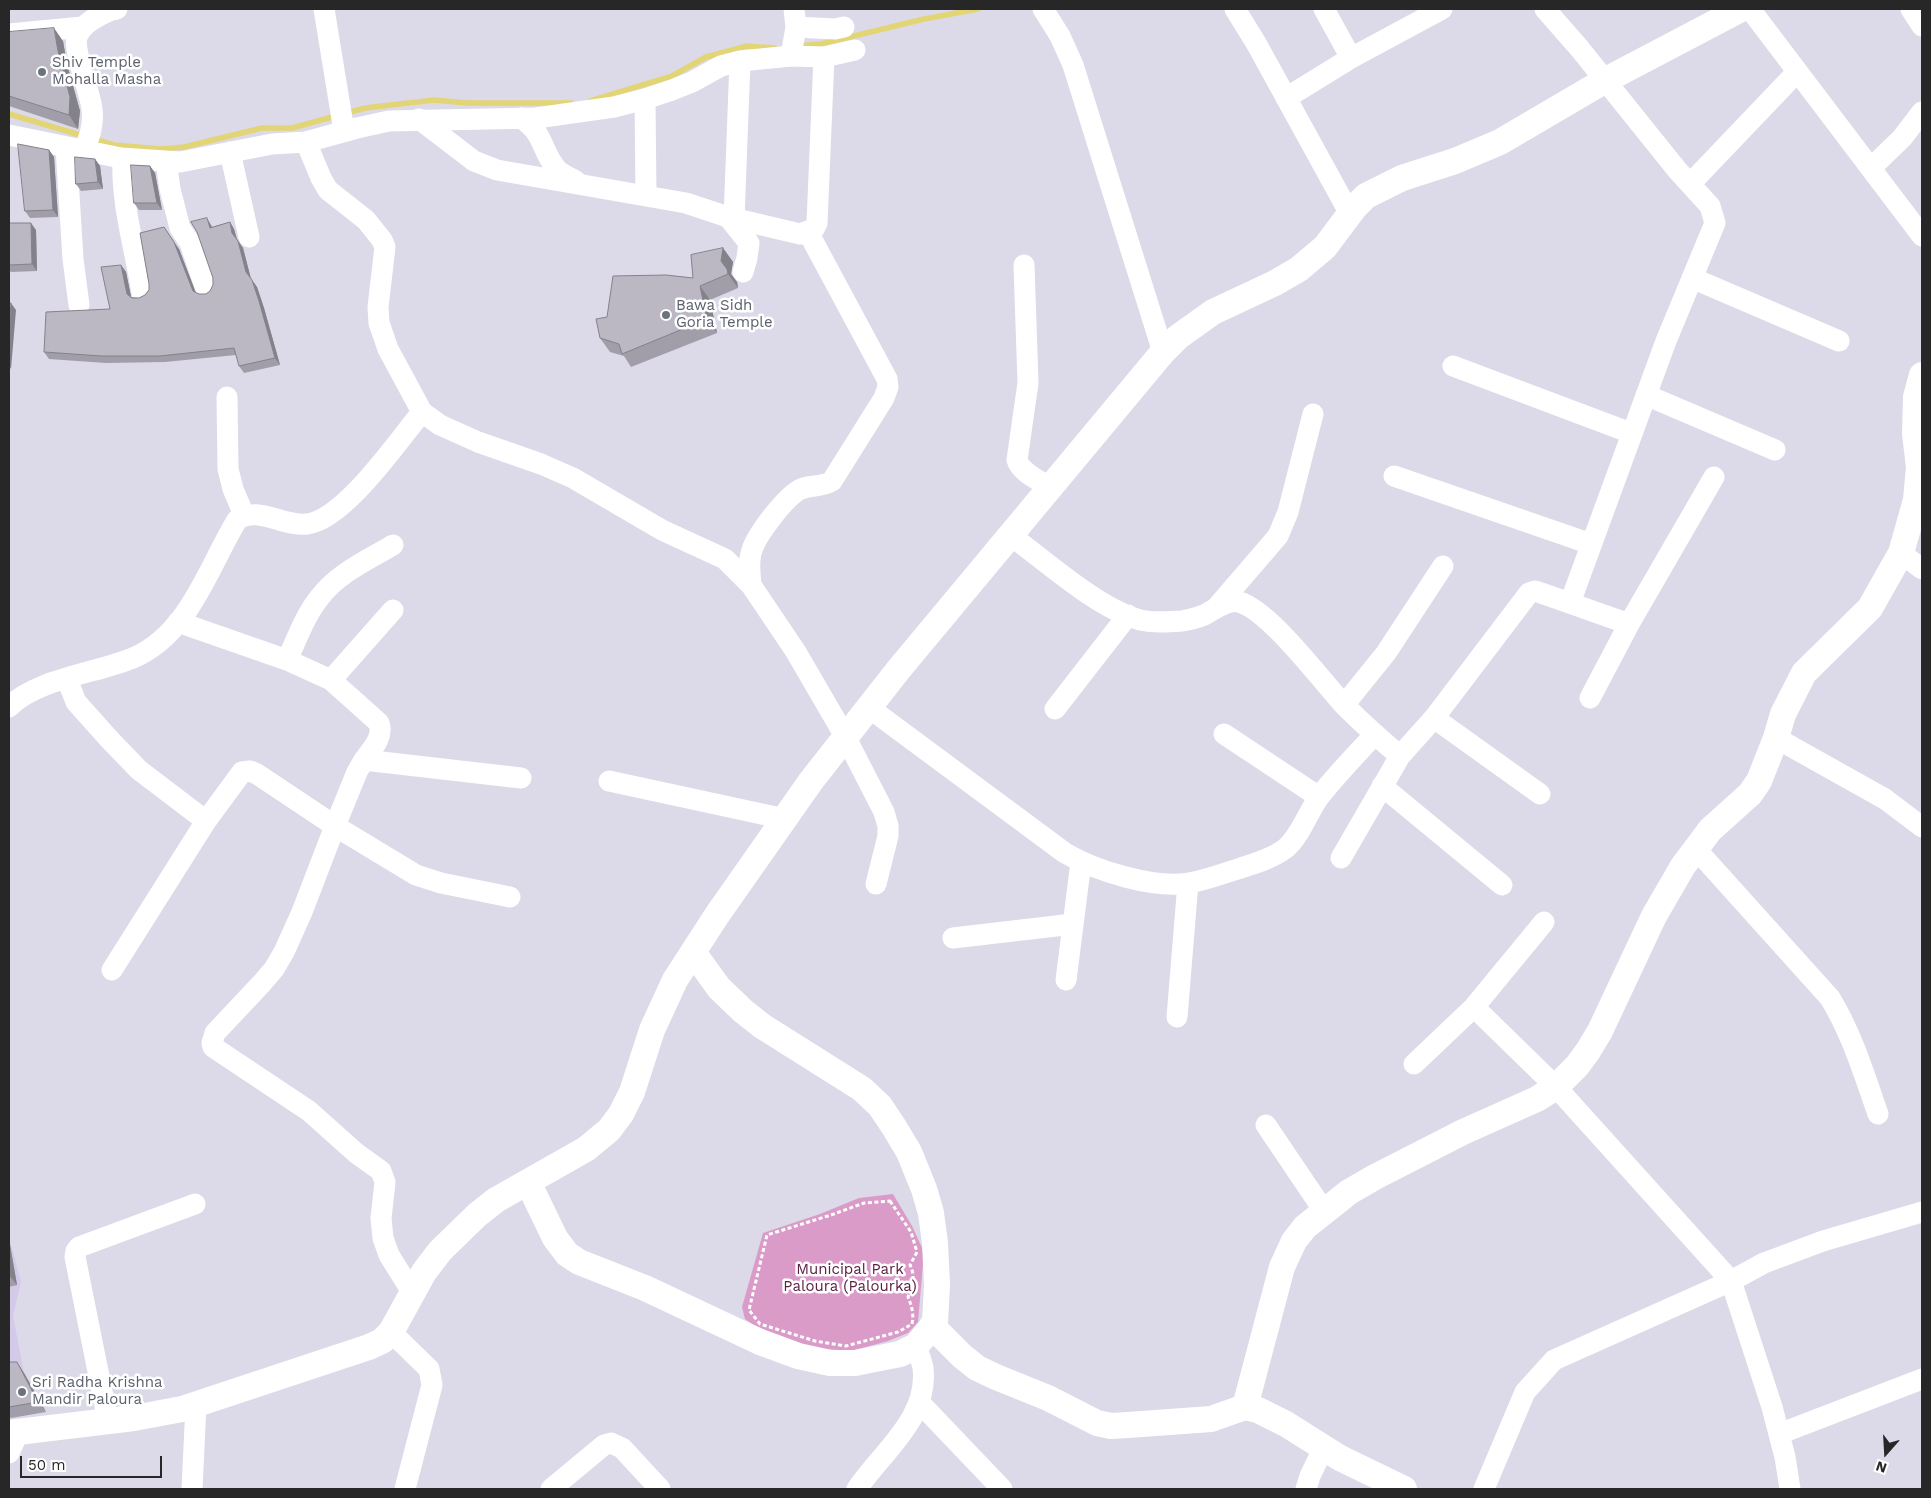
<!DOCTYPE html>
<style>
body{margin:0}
#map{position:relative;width:1931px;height:1498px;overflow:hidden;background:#dcdae8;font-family:"Work Sans",sans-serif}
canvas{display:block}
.frame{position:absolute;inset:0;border:10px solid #272727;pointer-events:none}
.north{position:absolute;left:1861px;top:1428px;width:50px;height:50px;-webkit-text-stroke:4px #fff;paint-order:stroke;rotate:199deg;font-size:14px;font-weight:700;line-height:20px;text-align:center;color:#272727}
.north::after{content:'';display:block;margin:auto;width:18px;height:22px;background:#272727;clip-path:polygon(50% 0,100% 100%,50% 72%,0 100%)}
.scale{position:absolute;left:20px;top:1456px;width:142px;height:22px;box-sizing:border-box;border:2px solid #272727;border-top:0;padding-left:6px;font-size:15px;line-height:18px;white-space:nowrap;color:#272727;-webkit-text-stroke:4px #fff;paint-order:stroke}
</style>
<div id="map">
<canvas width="1931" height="1498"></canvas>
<div class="frame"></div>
<div class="north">N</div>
<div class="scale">50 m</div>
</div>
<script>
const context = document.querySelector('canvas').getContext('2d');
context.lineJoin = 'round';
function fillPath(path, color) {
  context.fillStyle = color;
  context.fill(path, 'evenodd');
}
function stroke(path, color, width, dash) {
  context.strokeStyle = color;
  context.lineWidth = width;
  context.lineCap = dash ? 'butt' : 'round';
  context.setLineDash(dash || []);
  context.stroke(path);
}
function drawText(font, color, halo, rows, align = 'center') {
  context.font = font + ' "Work Sans",sans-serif';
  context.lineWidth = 5;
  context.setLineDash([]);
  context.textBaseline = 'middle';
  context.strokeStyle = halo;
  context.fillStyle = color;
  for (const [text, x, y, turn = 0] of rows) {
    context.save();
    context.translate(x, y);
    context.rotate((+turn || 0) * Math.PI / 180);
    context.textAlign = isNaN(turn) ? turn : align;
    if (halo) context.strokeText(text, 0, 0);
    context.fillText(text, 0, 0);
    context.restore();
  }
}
fillPath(new Path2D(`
 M9,1237L21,1282L13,1316L24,1373L9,1372Z`), '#d3cae9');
fillPath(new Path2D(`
 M893,1194L912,1226L924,1252L918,1322L908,1333L888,1341L851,1351L813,1348L755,1326L745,1319L742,1307L763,1233L820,1214L859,1198Z`), '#da9bc8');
stroke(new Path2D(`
 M797,46L821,44L924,19L978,9
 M590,101L672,76L706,57L747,46L775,48
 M9,114L114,145L161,149L184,147L262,128H292L365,108L434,100L467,103H571`), '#e1d576', 5.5);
stroke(new Path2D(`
 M890,1201L911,1232L917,1252L910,1265C916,1277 912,1285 908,1297C912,1307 914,1314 912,1324L898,1332L846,1346L815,1341L760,1324L749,1310L767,1235L831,1215L864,1203Z`), '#fff', 3, [4, 2.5]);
stroke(new Path2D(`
 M324,9L344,131
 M1043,9L1060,36L1073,65L1163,352
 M1235,9L1256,43L1350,214
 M1324,9L1351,58
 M1545,9L1580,49L1678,171L1710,206L1715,223L1666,341L1570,603
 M1750,9L1922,236
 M1911,9L1922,26
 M796,27L835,29L844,27
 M9,34L83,27
 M791,56L796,27L794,9
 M1286,98L1351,58L1442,9
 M645,99L646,196
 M521,118C544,133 541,149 555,167C560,174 569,177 576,181
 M419,119L474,161L497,170L686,203L728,217L749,243L747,258L743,272
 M9,135L121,158L180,162L272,144L306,142L357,128L389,121L536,118L614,107L645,99L672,90L692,82L721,66L740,61L791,56L824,57L855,50
 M306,142L321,178L328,190L366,220L382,240L385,247L378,307L379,323L388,349L422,412L440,425L478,442L541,464L573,478L662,530L725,559L751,585L796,652L846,738L884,812L888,826V836L876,884
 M66,147L73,259L79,305
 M84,150C90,137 94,123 92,109C90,91 73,52 77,37C80,29 86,24 92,20C100,15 108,10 117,9
 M230,152L249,237
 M123,159C121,204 135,248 142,293
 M166,161L170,189L180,228L190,243L206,289
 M1871,168L1902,138L1922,112
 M1691,183L1797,72
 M728,217L800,234L814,229L817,223L824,57
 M734,219L740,61
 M1024,265L1028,383L1017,460C1021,473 1039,480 1049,487
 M1692,278L1839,341
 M1453,366L1631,433
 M1646,395L1775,450
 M227,397L228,469L233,489L244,515
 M1394,476L1591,544
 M1010,535C1047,562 1097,608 1140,620C1154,623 1168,622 1182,621C1189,620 1197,618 1204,615C1214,610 1227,599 1239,602C1269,610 1321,680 1344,705C1362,723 1381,740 1400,756
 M1901,553L1922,569
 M751,585C750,573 748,561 752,550C757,534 785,498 799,490C809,484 822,488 832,481L884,398L888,387L887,379L808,232
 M1216,608L1278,536L1288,512L1313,414
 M178,622L287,660L331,680L393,610
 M287,660C297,639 305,615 320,597C338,573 368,560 393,545
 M67,679L76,702L110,740L139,770L206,821
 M331,680L379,723C384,737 372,749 364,760
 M1590,698L1629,624L1714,477
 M1344,705L1386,653L1443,566
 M9,707C36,679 97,673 133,658C189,634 208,568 237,520C258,505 283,527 307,524C344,520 398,441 422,412
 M868,707L1065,853C1096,871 1154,889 1189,883C1207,880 1224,873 1241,868C1256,863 1273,858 1286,848C1301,835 1308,812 1319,797C1336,775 1356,755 1375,734
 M1055,709L1128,615
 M1434,718L1540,794
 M1224,734L1319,797
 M1776,738L1885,799L1922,827
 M609,781L785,819
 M1382,786L1502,885
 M1695,848L1830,998C1852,1034 1864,1074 1878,1114
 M1341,858L1400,756L1434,718L1529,593L1535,591L1544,594L1629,624
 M510,897L441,883L416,875L335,826L357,772L364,760L521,778
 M953,938L1073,924
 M112,970L206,821L242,772L250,771L257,774L335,826L302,912L284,952L274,969L262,983L215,1033L212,1043L213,1047L309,1111L356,1153L381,1171L385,1182L381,1218L383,1238L389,1255L412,1292
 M1066,980L1081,862
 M1474,1007L1556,1087L1731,1281L1772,1407L1785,1457L1790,1489
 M1177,1017L1188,883
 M1414,1064L1474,1007L1544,922
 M1266,1125L1324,1211
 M391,1332L429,1369L432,1385L405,1489
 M919,1402L1002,1489
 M108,1421L75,1257L76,1251L79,1247L195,1204
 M1779,1434L1922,1379
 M9,1453L18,1433
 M192,1489L196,1405
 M551,1489L604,1445L611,1443L622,1448L660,1489
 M857,1489C882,1452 929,1418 923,1368C922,1361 918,1353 916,1346
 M1306,1489L1310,1476L1323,1449
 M1484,1489L1525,1392L1554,1360L1731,1281L1764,1263L1823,1241L1922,1212`), '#fff', 21);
stroke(new Path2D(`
 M528,1182L555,1238L567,1254L579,1262L645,1288L760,1342L798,1356L830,1363H855L900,1354L916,1346L935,1323L937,1285L935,1243L931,1213L924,1189L909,1152L894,1127L880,1106L862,1089L762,1026L743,1011L719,988L693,952
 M932,1326L962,1356L977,1368L996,1377L1048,1398L1097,1423L1111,1426L1128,1425L1211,1419L1245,1407L1258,1410L1286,1424L1340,1458L1404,1489
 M1245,1407L1282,1267L1294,1241L1305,1227L1349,1192L1375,1177L1463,1132L1537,1099L1556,1087L1577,1066L1588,1051L1600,1031L1654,916L1683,866L1710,830L1750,794L1759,781L1776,738L1783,714L1804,673L1870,608L1901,553L1916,500L1919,467L1915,434L1916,397L1922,375
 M9,1433L134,1418L182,1409L369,1347L382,1341L391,1332L424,1272L440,1251L477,1215L496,1200L586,1149L609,1130L621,1114L632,1092L652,1030L675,980L717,915L811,781L899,669L1163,352L1178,337L1213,312L1275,283L1299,269L1325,247L1355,207L1366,196L1402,178L1455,161L1500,142L1604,81L1741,9`), '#fff', 26);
fillPath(new Path2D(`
 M9,32L63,41L67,64L80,111L78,129L9,106Z
 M49,150L54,157L58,217L30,218L25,211Z
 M95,159L100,166L103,189L81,191L76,184Z
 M150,166L155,173L162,210H139L134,203Z
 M230,222L234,229L237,239L243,248L251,279L257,287L264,308L280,365L244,373L239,366L236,355L165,362L106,363L49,359L44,352L110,309L121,265L126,272L131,297L139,298L145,295L179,249L195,292L199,294H206L210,291L213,285L211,225L212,227Z
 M9,223L36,230L37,271L11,272L9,270Z
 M723,248L733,262L731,274L737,282L738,288L710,300L717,333L631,367L624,356L610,352L600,338L607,317L693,278Z
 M9,1239L17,1285L9,1287Z
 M9,1362L24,1373L46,1412L11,1418L9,1417Z`), '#a19ea9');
fillPath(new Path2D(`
 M54,28L63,41L67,64L80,111L78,129L69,115Z
 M49,150L54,157L58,217L53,210Z
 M95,159L100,166L103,189L98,182Z
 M150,166L155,173L162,210L157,203Z
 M207,218L211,225L215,235L210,228Z
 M230,222L234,229L237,240L232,233Z
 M31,223L36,230L37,271L32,264Z
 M164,227L179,249L198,298L193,291Z
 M238,241L243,248L251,279L246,272Z
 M723,248L733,262L731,274L737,282L738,288L728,274L721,261Z
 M121,265L126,272L132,301L127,294Z
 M252,280L257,287L264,308L280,365L275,358Z
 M700,286L710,300L717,333L707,319Z
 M11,303L16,310L11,369L9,365V329Z
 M9,1239L17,1285L9,1275Z
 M17,1362L24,1373L46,1412L38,1402Z`), '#838189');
const building = new Path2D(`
 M54,28L58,51L70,97L69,115L9,96V32Z
 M18,144L49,150L53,210L25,211Z
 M75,157L95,159L98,182L76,184Z
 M131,165L150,166L157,203H134Z
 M207,218L210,228L230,222L232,233L238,241L246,272L252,280L259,301L275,358L239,366L234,348L160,356H101L44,352L46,312L110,309L101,267L121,265L127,294L132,298H139L145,295L149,290V284L140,233L164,227L174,242L193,291L199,294H206L210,291L213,285V278L197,232L191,222Z
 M9,223H31L32,264L9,265Z
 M723,248L721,261L727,269L728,274L700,286L707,319L622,354L619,344L600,338L596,319L607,317L613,276L666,275L693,278L691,255Z
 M9,303H11L9,329Z
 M9,1362H17L38,1402L9,1407Z`);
fillPath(building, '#bbb8c4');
stroke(building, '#838189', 1);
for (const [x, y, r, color] of [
 [42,72,5,"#6b7280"],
 [666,315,5,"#6b7280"],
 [22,1392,5,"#6b7280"]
]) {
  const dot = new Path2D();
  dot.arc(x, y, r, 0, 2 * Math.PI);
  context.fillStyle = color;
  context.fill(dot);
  stroke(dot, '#fff', 2);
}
drawText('15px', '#5b616d', '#fff', [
 ["Shiv Temple",52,63],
 ["Mohalla Masha",52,80],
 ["Bawa Sidh",676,306],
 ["Goria Temple",676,323],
 ["Sri Radha Krishna",32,1383],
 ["Mandir Paloura",32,1400]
], 'left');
drawText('15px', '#5b2043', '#fff', [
 ["Municipal Park",850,1270],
 ["Paloura (Palourka)",850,1287]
]);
</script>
